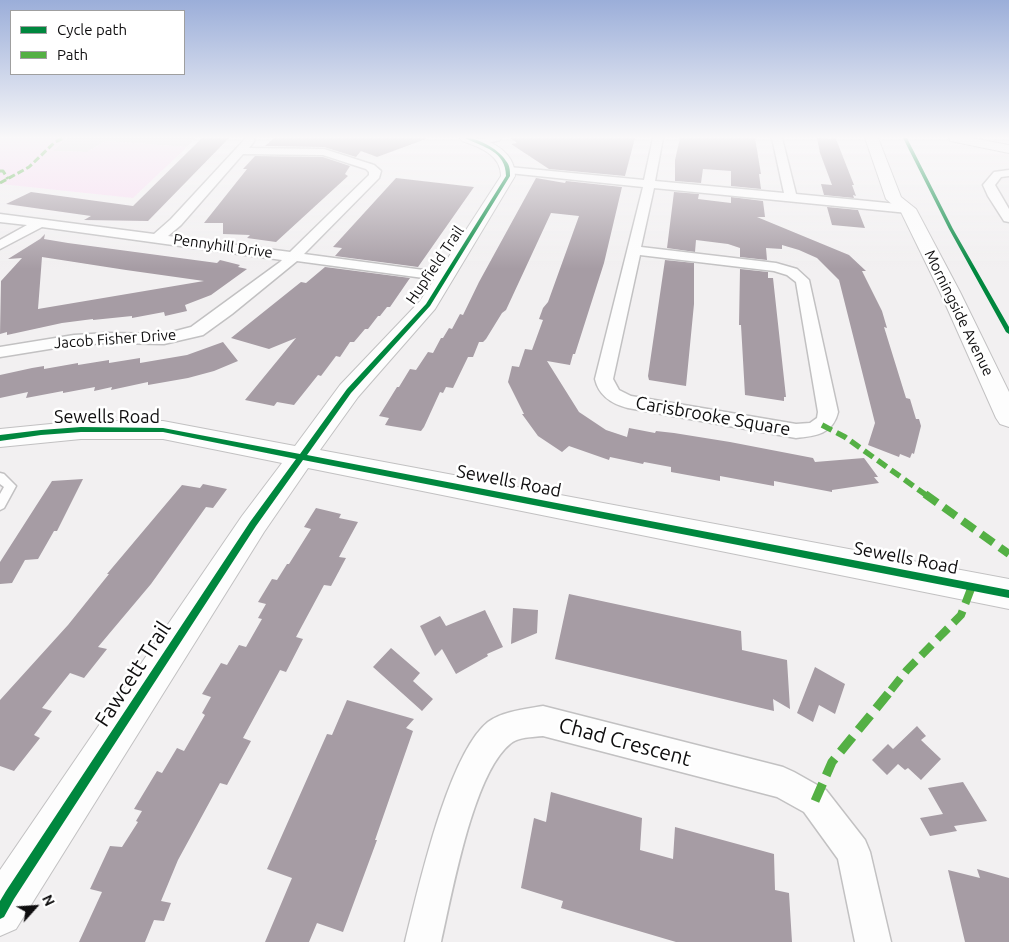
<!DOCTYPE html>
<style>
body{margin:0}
#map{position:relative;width:1009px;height:942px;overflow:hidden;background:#f2f0f1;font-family:Ubuntu,sans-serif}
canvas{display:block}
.legend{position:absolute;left:10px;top:10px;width:175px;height:65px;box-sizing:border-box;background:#fff;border:1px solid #9f9f9f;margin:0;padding:6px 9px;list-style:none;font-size:15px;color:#0f0e0f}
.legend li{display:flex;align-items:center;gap:10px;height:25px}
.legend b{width:25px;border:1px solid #9f9f9f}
.north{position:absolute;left:10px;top:882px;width:50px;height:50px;-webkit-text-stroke:4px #fff;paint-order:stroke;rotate:64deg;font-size:14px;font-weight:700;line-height:20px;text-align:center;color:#0f0e0f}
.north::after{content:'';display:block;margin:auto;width:18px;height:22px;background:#0f0e0f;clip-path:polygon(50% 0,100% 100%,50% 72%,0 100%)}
</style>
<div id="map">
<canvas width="1009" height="942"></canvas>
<ul class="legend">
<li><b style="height:6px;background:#00873e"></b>Cycle path</li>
<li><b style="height:6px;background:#54b044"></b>Path</li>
</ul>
<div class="north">N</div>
</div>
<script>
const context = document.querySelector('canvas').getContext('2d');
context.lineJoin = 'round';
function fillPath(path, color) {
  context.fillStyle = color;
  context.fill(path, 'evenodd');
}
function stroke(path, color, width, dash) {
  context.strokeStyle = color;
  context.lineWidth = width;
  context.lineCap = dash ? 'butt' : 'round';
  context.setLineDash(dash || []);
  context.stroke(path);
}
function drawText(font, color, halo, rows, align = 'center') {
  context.font = font + ' Ubuntu,sans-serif';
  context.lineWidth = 5;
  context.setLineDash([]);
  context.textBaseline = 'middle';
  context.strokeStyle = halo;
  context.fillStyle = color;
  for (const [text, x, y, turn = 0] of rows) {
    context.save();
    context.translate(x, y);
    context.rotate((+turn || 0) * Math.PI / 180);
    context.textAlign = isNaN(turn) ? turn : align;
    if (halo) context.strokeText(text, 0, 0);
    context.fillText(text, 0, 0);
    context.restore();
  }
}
fillPath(new Path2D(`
 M67,138H195L187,147L106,141L87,152L52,151Z`), '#e5dee3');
fillPath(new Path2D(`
 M0,138H67L53,151L87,152L106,141L187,147L133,198L0,184Z`), '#f8dcf2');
fillPath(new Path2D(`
 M202,138H229L148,221L84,220L91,216L6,204L31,192L133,206Z
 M274,138H426V139L377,157L361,151L356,157L324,147L265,146Z
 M510,138H635L625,176L549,169L511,144L517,143Z
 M680,138H755L761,174H759L761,189L731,186V171L703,169L701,183L675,181V160Z
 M817,138L836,139L854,185H852L856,196L853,195L854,198L824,195L821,184L832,185L820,153Z
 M255,156L323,157L350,166L345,174L348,176L276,242L247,238L250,235L223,234V223H204L247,169H243Z
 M396,178L474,187L418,267L335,256L342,248L333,247Z
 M536,178L565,183L566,181L622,187L604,263L575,354H573L570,365L547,361L579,412L606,430L627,437L629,428L655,433L656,431L674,433L730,442L813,458L815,462L864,458L878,477H874L879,483L832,490V492L774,481V486L720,476V481L671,472V467L644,462L643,464L610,457L609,460L569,446L562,452L538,436L522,414H524L508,382L512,366L519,367L525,349L532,350L543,320L539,319L543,308L548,302L579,216L551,213L506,310L502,313L486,339L483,342H479L473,357H468L453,388L446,387L443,393L440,392L424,427L421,431L385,425L389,418L379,416L397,387H399L410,369L416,370L428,352L433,353L441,338H443L449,328L452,329L460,314L463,315L479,282Z
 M674,192L699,194L698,199L731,203V197L763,201L765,217H757L849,255L866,271H862L882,311L887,328L884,327L906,398L910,399L916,419H919L921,426L914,454L912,453L910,458L900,454L899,457L868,445L875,423L839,280L817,258L799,250L782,245V249L766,248L767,260L740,257V248L728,244L696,240L695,252L667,248Z
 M827,207L858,210L865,228L832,225Z
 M45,234L44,239L68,243L217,263L220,260L240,265L238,267L247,269L211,295L185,305L187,311L165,316L164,312L132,318V316L93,320V319L62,323L7,335V332L0,334L1,281L22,258L8,259L40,239ZM42,257L126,270L204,281L38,309Z
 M665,260L694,263V304L686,386L649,380L648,376Z
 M325,267L410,278L390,307H387L380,316H378L368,329H365L354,342H350L340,357L336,356L321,376L318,375L294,405L277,402L274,406L245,400L296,338L269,349L231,338L301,282L306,283Z
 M740,269L768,272V278H773L786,397H784V401L745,395L741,325H739Z
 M223,342L238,361L214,371L188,378L148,385V382L111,390L112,387L94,391L95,387L63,393V391L26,398L28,392L0,398V375L32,368L44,366V369L78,363V365L109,360V363L140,358V363L187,355Z
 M83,479L57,531H54L38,559L25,560L12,583L0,584V562L52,481Z
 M203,484L227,489L213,508L206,507L151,584L98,647L107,649L84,678L70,673L42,708L52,711L34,735L40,738L14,771L0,766V700L68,625L109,574H107L182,485L200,488Z
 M316,508L341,514L339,518L358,522L339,557L346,558L331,586L324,585L296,637L303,639L286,672L280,670L243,738L251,741L227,785L220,783L178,860L161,901L171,903L164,921L154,920L145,942H79L102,892L90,889L110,846L122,847L138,822L136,821L142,811L134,809L157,771L162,773L177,748L184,751L205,715L202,713L211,697L202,694L221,663L227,665L239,645L246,647L262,619L258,618L266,604L258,602L272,579L277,580L287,564H289L311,529L304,527Z
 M569,594L741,631L742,650L787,660L790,709L773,699L774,711L555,659Z
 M513,608L538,610L537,633L511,644Z
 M485,610L503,647L487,654L488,656L456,674L442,649L435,656L420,626L440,616L446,626Z
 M391,648L420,673L413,681L433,699L422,711L373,667Z
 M815,667L845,684L835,714L819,705L813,722L797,713Z
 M347,700L414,719L406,728L413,731L375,840H377L343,932L317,923L309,942H265L292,878L267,869L327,734L332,735Z
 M917,726L926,736L921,740L941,759L921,780L908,768L905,770L898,764L887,775L872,760L888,744L893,749Z
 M963,782L987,821L954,826L957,831L930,836L920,818L943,814L928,788Z
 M551,792L642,818L640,850L673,859L675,827L774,854L775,890L789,893L792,942H676L561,908L563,901L521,888L534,818L546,822Z
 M977,869L1009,878V942H965L948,870L980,878Z`), '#a69ca4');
const lane = new Path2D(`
 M0,473L4,474L16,486L4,508L0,510V494L4,487L0,484Z`);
const street = new Path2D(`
 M246,138H252L255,140L249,148L324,149L374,165L381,171L379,178L304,254L446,273L451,274L453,277L451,280L446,281L297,261L232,314L203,335L164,344L108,343L74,345L0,357V347L74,335L108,333L164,334L191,327L280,262L282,260L42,227L0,249V240L27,225L0,222V214L154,234L171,219ZM243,154L323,155L366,169L369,172V175L290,252L168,236L181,225Z
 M486,138H501L500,140L480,145L475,142Z
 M653,138H663L655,181L784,193L772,138H782L796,194L908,205L914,209L908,213L654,188L641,247L776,263L797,269L809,280L838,412C833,434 816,436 796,438L628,408C612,404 599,396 595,379L643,187L509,173L503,170L509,167L644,180ZM640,255L774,271L787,275L796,282L818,412L817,418L810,423L796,424L631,396L619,390L613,379Z
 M1009,170V176L1001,177L995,185L1009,209V222L1004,221L988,196L983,185L994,172Z
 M543,706L783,767L794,772L826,790L865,840L870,852L891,942H855L838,859L804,812L777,797L543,736C533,737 517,737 510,744C473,774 452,894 441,942H405C418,890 448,754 488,722C503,711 526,709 543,706Z`);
const secondary = new Path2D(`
 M460,138C484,135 515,149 515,176L435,309L358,397L320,450L1009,579V609L308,468L264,532L16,929L0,936V870L242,516L282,463L163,439H81L0,447V429L81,421H163L295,446L340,385L420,301L501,176C501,155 480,147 462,141Z
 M865,138H878L901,197L916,209L960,292L1009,392V427L1000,424L996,418L940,292L901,212L886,199Z
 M949,138H972L1009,145V153L950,141Z`);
stroke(lane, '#c2c1c2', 3);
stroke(street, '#c2c1c2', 3);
stroke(secondary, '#c2c1c2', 2);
fillPath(lane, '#fdfdfd');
fillPath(street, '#fdfdfd');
fillPath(secondary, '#fdfdfd');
stroke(new Path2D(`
 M0,171H3L8,179
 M0,183L29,167L55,142L64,138`), '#54b044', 3, [7, 3]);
stroke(new Path2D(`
 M822,425L845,437L926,495`), '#54b044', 5.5, [11, 5.5]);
stroke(new Path2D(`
 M925,494L1009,554
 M891,690L907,670L961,615L972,586`), '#54b044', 8, [15, 8]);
stroke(new Path2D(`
 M815,801L832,762L892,689`), '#54b044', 9, [19, 9]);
fillPath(new Path2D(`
 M465,138C477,137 500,150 506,161C510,166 510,170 510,176L430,306L351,393L307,455L1009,590V598L303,460L256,526L14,899L4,917L0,919V901L6,891L250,522L296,459L163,432H81L41,435L0,441V435L41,430L81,427L163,428L300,454L347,389L426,304L506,176C506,151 483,147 465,138Z
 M903,138H907L953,229L1009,327V334L1006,332L949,229Z`), '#00873e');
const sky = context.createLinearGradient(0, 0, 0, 269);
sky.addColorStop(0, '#9baed9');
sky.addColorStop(0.51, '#f9f8f9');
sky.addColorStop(1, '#f9f8f900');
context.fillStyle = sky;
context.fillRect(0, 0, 1009, 269);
drawText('15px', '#0f0e0f', '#fff', [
 ["Pennyhill Drive",223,246,8],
 ["Hupfield Trail",435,265,-56],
 ["Morningside Avenue",959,313,64],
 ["Jacob Fisher Drive",115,339,-4]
]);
drawText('18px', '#0f0e0f', '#fff', [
 ["Carisbrooke Square",713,416,10],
 ["Sewells Road",107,417],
 ["Sewells Road",509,481,11],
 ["Sewells Road",906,558,11]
]);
drawText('21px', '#0f0e0f', '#fff', [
 ["Fawcett Trail",133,674,-57],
 ["Chad Crescent",625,742,15]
]);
</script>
